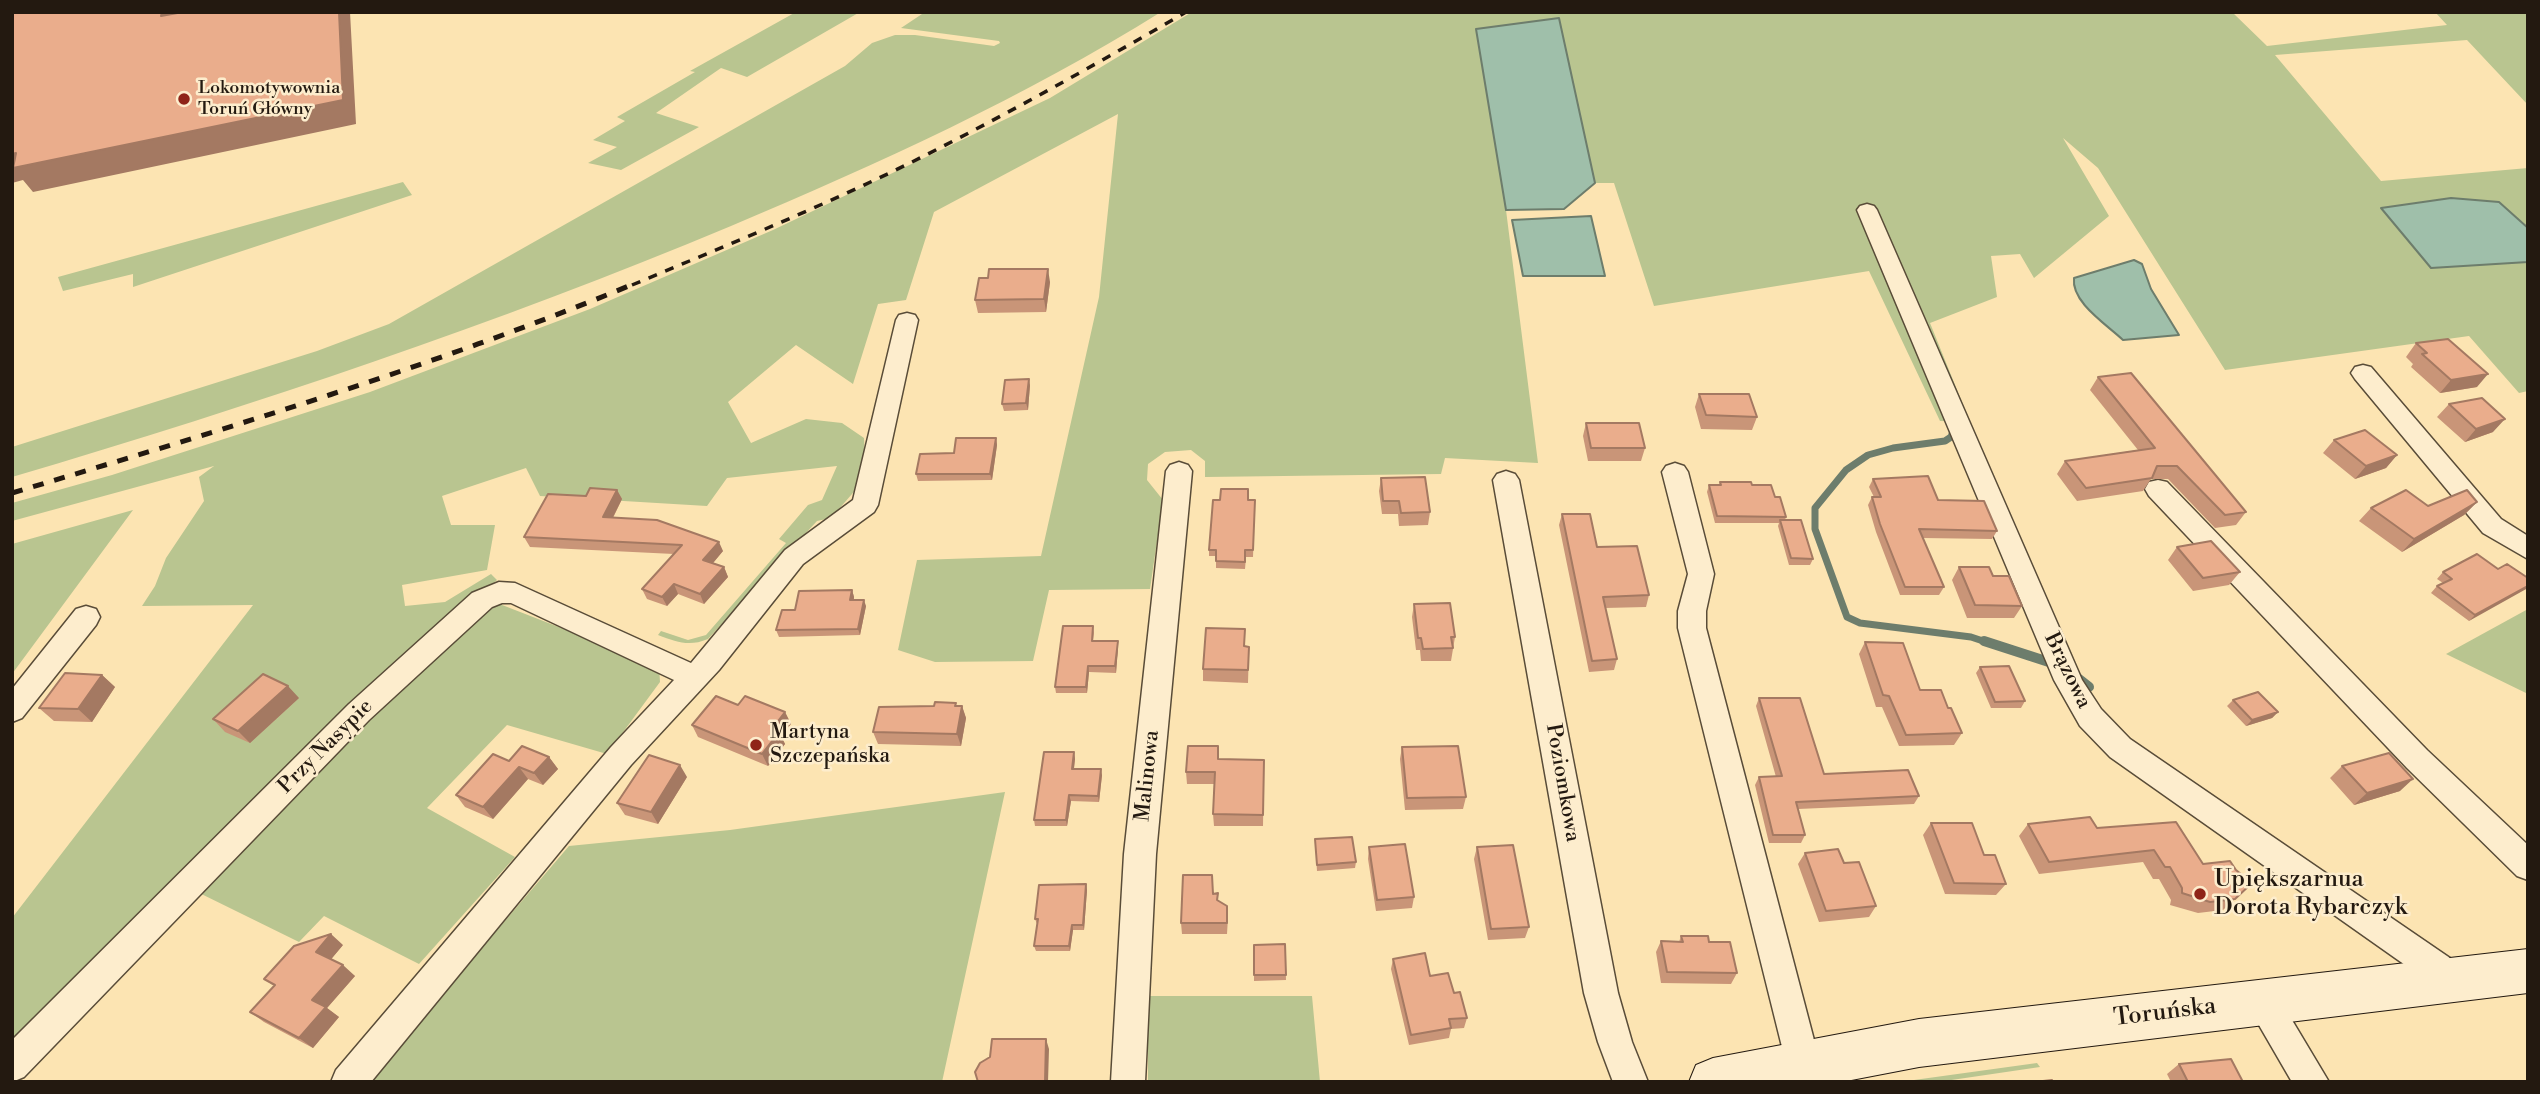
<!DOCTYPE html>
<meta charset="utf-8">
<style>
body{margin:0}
#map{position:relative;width:2540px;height:1094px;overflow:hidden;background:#fce4b2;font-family:"Libre Bodoni",serif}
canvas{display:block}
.frame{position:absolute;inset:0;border:14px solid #231910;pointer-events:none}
</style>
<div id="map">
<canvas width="2540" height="1094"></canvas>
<div class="frame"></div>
</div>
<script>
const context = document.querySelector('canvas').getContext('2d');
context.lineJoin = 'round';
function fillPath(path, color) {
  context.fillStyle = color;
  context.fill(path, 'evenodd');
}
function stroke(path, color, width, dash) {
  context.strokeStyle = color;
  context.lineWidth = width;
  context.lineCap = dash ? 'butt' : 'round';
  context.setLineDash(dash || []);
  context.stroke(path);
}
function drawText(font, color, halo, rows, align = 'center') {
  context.font = font + ' "Libre Bodoni",serif';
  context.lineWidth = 5;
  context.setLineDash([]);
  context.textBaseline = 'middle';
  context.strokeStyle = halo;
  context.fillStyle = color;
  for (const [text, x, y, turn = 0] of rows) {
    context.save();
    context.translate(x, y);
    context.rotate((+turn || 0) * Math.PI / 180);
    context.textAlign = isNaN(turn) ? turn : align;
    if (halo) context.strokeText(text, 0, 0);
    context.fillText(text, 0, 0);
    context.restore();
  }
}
fillPath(new Path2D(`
 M796,12H860L747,77L721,68L656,113L699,127L621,170L588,163L617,147L593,140L625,121L617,117L695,72L690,71Z
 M925,12H1161C1025,97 878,164 731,226C496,324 256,405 12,477V447L317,351L389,324L845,66L872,43L895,35H915L994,46L1000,43L999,41L901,28Z
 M1192,12H2232L2267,46L2447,25L2435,12H2528V105L2467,40L2275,55L2381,181L2528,168V228L2499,202L2431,268L2528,262V391L2519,393L2469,336L2225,370L2098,168L2063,138L2109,216L2034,278L2020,254L1991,256L1997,297L1930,323L1970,422L1940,421L1869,271L1654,306L1614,183H1595L1559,19L1476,30L1506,210L1538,463L1445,458L1441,474L1205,477V461L1191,450L1165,452L1148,464L1147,480L1163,500L1150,589L1049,590L1033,661L935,662L898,650L917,560L1041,556L1099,297L1118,114L934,212L906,300L878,304L853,384L796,345L728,402L751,443L806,419L842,423L864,438L866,478L831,518L817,521L708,639C689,647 677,642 658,635L661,631L688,640L706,635L786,543L779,539L808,505L822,500L837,466L727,478L707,506L540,496L526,468L442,496L451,525H495L487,570L402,585L405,606L445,602L491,574L497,580L479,596L659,666L660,682L607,754L507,725L427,808L515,857L419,964L324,916L299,942L179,883L12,1048V918L253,605L142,606L155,586L166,558L204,501L199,477L214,466L12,521V503L112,475L370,392L590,309L773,230L1050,98Z
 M403,182L412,195L133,287V274L63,291L58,277Z
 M133,510L12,674V544Z
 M2528,609V694L2446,654Z
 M1005,792L942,1082H367L569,846L730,830Z
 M1148,996H1312L1320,1082H1148Z
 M2037,1063L2040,1067L1938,1082L1914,1080Z`), '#b9c590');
const water = new Path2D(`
 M1559,18L1595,183L1564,209L1506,210L1476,29Z
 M2451,198L2499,202L2528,228V262L2431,268L2381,208Z
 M1591,216L1605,276H1523L1512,220Z
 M2134,260L2142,264L2151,289L2179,335L2123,340C2106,324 2071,302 2074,278Z`);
fillPath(water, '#9fbfaa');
stroke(water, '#6d7d6c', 2);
stroke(new Path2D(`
 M1954,428L1951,437L1945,441L1893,448L1868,455L1846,470L1815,508V529L1847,617L1860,623L1971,637L1989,643`), '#6d7d6c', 7);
stroke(new Path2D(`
 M1984,641L2055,664
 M2075,676L2089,687`), '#6d7d6c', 10);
const street = new Path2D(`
 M1867,204L1874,206L1877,210L2082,680L2101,709L2130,739L2466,969L2471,980L2466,991L2454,996L2442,991L2110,757L2080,726L2054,680L1857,210L1860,206Z
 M907,313L915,315L918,320L878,505L874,512L803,564L719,670L631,765L371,1082H331L336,1070L611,747L674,680L511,603H502L492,607L369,720L24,1077L12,1082V1040L349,704L472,593L499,582L515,583L691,663L785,550L853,500L896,320L899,315Z
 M2363,365L2371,367L2501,519L2528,536V559L2483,533L2355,379L2351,373L2355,367Z
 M1179,462L1188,465L1192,471L1156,854L1145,1082H1111L1124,854L1166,471L1170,465Z
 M1675,463L1684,466L1688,472L1714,574L1706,611V628L1820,1063L1815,1075L1803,1080L1791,1075L1786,1063L1678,628V611L1688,574L1662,472L1666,466Z
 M1506,471L1515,474L1519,480L1618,993L1632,1042L1648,1082H1613L1598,1042L1584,993L1493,480L1497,474Z
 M2158,480L2167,482L2427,750L2528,845V880L2517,876L2407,768L2149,496L2145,489L2149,482Z
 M86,606L96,609L100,617L96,625L22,718L12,722V689L76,609Z
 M2262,985L2274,990L2329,1082H2292L2245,1001L2250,990Z`);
const secondary = new Path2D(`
 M2528,949V993L1919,1067L1841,1082H1689L1696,1065L1713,1058L1919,1019Z`);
stroke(street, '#594c38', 3);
stroke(secondary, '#231910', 2);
fillPath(street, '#fdedcd');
fillPath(secondary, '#fdedcd');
stroke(new Path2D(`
 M632,285C725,246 819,208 910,163C1004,116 1095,65 1186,12`), '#231910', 3.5, [9, 9]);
stroke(new Path2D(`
 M12,493C222,430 433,367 636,283`), '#231910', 5, [11, 11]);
fillPath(new Path2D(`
 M1050,282L1046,312L978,313L975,300Z
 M2416,343L2477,387L2440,393L2411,367L2413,364L2406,357Z
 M2098,377L2246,512L2236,525L2215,528L2168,479H2151L2143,491L2077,501L2057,474L2065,461L2138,450L2090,390Z
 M1030,385L1028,410L1004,411L1002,404Z
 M1699,394L1757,417L1752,430L1701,429L1695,407Z
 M2449,404L2493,432L2465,442L2437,417Z
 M1586,423L1645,448L1641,461H1588L1583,436Z
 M996,438L997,445L992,480L918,481L916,474Z
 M2334,440L2397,455L2386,468L2355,479L2323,453Z
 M1381,478L1430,512L1428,525L1399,526L1398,514H1382L1379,491Z
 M1873,479L1938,500L1997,531L1992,539L1923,538L1944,587L1939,595H1900L1876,532L1868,505L1872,497H1874L1869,487Z
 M1720,482L1752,485L1775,497L1786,517L1785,520L1813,559L1810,565H1789L1778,526L1779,523H1715L1707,492L1709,485H1719Z
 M617,490L622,499L613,518L723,551L713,563L724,567L728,577L704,604L678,594L667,606L647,599L642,589L674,554L530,547L524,537L586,496Z
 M1248,500H1255L1253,557H1246L1245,569L1216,568V556H1209V550Z
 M2477,502L2464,515L2402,552L2359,521L2371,508L2428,506Z
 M1562,514L1649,595L1646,607L1605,608L1617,659L1614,670L1589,672L1559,525Z
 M2177,547L2240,572L2229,585L2193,591L2168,560Z
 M1959,567L1993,576L2022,606L2014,618H1967L1952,580Z
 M2443,572L2528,578L2469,621L2431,593L2437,586L2443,583L2437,579Z
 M852,590L854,597V600L866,606L860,635L779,637L776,630L795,610Z
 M1414,604L1455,637L1451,661H1421L1420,650H1416L1412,617Z
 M1093,626L1094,633L1093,641H1118V648L1116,673L1089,672L1087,693H1056L1055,687Z
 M1865,642L1920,690L1948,708L1962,733L1954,745L1899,746L1882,707H1876L1859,654Z
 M1245,646L1249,647L1248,683L1203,681V669Z
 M1980,667L2025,701L2021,708H1991L1976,673Z
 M102,675L115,687L92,722L54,721L39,708Z
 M299,698L250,743L225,732L213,719Z
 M1759,698L1824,774L1919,796L1914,804L1798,809L1805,835L1801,843H1769L1755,785L1759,777H1776L1756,706Z
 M2233,700L2278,712L2272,718L2246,726L2227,706Z
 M957,706H962L966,718L961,746L878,744L873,732Z
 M785,712L791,724L781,736L785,744L768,766L698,737L692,725Z
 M1402,747L1466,797L1463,809L1405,810L1400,759Z
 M1074,752L1075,759L1074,769L1102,775L1099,802L1071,801L1067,826H1035L1034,820Z
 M549,757L558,769L543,785L528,779L493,819L465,807L456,795L509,761Z
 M1219,759L1264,760L1263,826H1214L1213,814L1214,784H1187L1186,772Z
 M2342,766L2400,791L2354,805L2330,778Z
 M687,777L658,824L625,815L617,803Z
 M1931,823L1984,855L2006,884L1996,895L1945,894L1923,835Z
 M2028,824L2097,828L2203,864L2236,870L2252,883L2223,910L2198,913L2170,905L2171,900L2159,879H2153L2143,862L2039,874L2019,836Z
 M1315,839L1356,862L1355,868L1317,871Z
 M1369,847L1414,897L1412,908L1376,911L1368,859Z
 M1477,847L1529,927L1525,938L1488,940L1474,859Z
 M1805,853L1844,863L1876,906L1869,917L1819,922L1798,864Z
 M1086,884L1087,890L1084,930H1073L1070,951H1036L1034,946L1037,924L1035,919Z
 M1213,894L1228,917L1227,934H1182L1181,923Z
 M1681,936L1709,942L1737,973L1731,984L1661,983L1656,952L1661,941L1679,942Z
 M1285,944L1286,980L1254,981V945Z
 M343,945L331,959L355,976L327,1008L339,1017L313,1048L264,1022L250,1012L274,986L264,979Z
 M1393,959L1430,976L1454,993L1467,1018L1464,1028L1451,1029L1449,1038L1409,1045L1391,969Z
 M2179,1064L2243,1082H2171L2167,1074Z`), '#c99578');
fillPath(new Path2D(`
 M162,12H179L176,40L161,16Z
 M339,12H350L356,124L33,192L23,180L12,183V154Z
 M1048,269L1050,282L1046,312L1044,299Z
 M2488,374L2477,387L2440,393L2451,380Z
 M1029,379L1030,385L1028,410L1026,403Z
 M2505,419L2493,432L2465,442L2476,429Z
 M996,438L997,445L992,480L990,474Z
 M2397,455L2386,468L2355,479L2366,466Z
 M617,490L622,499L608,527L603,517Z
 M2477,502L2464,515L2402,552L2414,539Z
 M719,542L723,551L708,569L703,560Z
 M724,567L728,577L704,604L700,594Z
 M674,584L678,594L667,606L662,597Z
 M2528,586V588L2469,621L2475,615Z
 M852,590L854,597L853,607L850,600Z
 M864,600L866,606L860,635L858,629Z
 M1118,641V648L1116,673L1115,666Z
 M1088,666L1089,672L1087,693L1086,687Z
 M102,675L115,687L92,722L78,709Z
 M288,686L299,698L250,743L238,731Z
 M962,706L966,718L961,746L957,734Z
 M785,712L791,724L781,736L785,744L768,766L762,754L772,729Z
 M2278,712L2272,718L2246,726L2252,720Z
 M1074,752L1075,759L1073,775L1072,769Z
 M549,757L558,769L543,785L534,773Z
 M680,765L687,777L658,824L651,812Z
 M519,767L528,779L493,819L483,807Z
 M1101,769L1102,775L1099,802L1098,796Z
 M2413,779L2400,791L2354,805L2367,793Z
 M1069,795L1071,801L1067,826L1066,820Z
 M1086,884L1087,890L1084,930L1083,925Z
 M1072,925L1073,930L1070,951L1069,946Z
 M331,934L343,945L328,963L316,952Z
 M343,965L355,976L327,1008L339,1017L313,1048L299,1038L312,1000Z
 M1046,1039L1049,1049L1048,1082H1045Z`), '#a47962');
const building = new Path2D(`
 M12,12H162L161,16L183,12H339L343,100L13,168L16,153L12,154Z
 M989,269H1048L1044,299L975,300L979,278H988Z
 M2448,339L2488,374L2451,380L2422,354L2427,353L2416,343Z
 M2131,373L2246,512L2225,515L2177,466H2157L2152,478L2086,488L2065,461L2155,448L2098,377Z
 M1029,379L1026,403L1002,404L1005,380Z
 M1699,394H1749L1757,417L1706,415Z
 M2482,398L2505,419L2476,429L2449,404Z
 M1586,423H1639L1645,448H1591Z
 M2365,430L2397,455L2366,466L2334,440Z
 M956,438H996L990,474H916L920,454L954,453Z
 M1928,476L1938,500L1984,501L1997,531L1919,529L1944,587H1905L1880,524L1872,497H1881L1873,479Z
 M1425,477L1430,512L1401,513L1399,501H1383L1381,478Z
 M1720,482H1751L1752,485H1771L1775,497H1780L1786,517L1717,516L1709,485H1721Z
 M590,488L617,490L603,517L657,520L719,542L703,560L724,567L700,594L674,584L662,597L642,589L682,545L524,537L548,494L586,496Z
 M1221,489H1248V500H1255L1253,550H1245V562L1216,561V550H1209L1213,500H1220Z
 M2406,490L2428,506L2467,490L2477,502L2414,539L2371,508Z
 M1562,514H1590L1597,547L1637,546L1649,595L1603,597L1617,659L1592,661Z
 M1780,520H1801L1813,559L1791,558Z
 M2211,541L2240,572L2203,578L2177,547Z
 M2477,554L2498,569L2507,564L2528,578V586L2475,615L2437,586L2452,579L2443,572Z
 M1959,567H1989L1993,576H2009L2022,606L1975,605Z
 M852,590L850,600H864L858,629L776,630L782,610H795L799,591Z
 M1450,603L1455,637H1451L1453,648L1423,649L1421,638H1418L1414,604Z
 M1063,626H1093L1092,641H1118L1115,666H1088L1086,687H1055Z
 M1206,628L1245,629L1244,646L1249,647L1248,670L1203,669Z
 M1865,642L1903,643L1920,690H1941L1948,708H1951L1962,733L1906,735L1889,696L1883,695Z
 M2009,666L2025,701L1995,702L1980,667Z
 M65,673L102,675L78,709L39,708Z
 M263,674L288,686L238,731L213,719Z
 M2258,692L2278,712L2252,720L2233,700Z
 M716,696L738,705L745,696L785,712L772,729L779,732L762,754L692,725Z
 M1759,698H1800L1824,774L1908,770L1919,796L1796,802L1805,835H1773L1759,777L1782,776Z
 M935,702L956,703L955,706H962L957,734L873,732L879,707L934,706Z
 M522,746L549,757L534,773L519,767L483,807L456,795L493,754L509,761Z
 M1188,746H1218V759L1264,760L1263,815L1213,814L1215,772H1186Z
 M1458,746L1466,797L1407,798L1402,747Z
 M1044,752H1074L1072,769H1101L1098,796L1069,795L1066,820H1034Z
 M2389,753L2413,779L2367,793L2342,766Z
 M649,755L680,765L651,812L617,803Z
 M2090,817L2097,828L2176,822L2203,864L2230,861L2236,870L2252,883L2235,899L2210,902L2182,893V888L2170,867H2165L2154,850L2049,862L2028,824Z
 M1931,823H1972L1984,855H1995L2006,884L1954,883Z
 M1352,837L1356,862L1317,865L1315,839Z
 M1405,844L1414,897L1377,900L1369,847Z
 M1513,845L1529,927L1491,929L1477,847Z
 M1838,849L1844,863L1859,862L1876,906L1826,911L1805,853Z
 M1183,875H1212L1213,894L1218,893L1217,900L1227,906V923H1181Z
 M1086,884L1083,925H1072L1069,946H1034L1038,919H1035L1039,885Z
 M331,934L316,952L343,965L312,1000L326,1007L299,1038L250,1012L275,985L264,979L294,946Z
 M1681,936H1708L1709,942H1730L1737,973L1667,972L1661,941L1683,942Z
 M1285,944L1286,975H1254V945Z
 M1425,953L1430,976L1448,973L1454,993L1460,992L1467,1018L1449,1019L1451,1028L1411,1035L1393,959Z
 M992,1039H1046L1045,1082H978L975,1072L980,1063L990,1057Z
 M2231,1059L2243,1082H2188L2179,1064Z
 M2052,1080L2053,1082H2034Z`);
fillPath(building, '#eaad8c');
stroke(building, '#a47962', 2);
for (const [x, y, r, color] of [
 [184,99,7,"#8f2418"],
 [756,745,7,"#8f2418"],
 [2200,894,7,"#8f2418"]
]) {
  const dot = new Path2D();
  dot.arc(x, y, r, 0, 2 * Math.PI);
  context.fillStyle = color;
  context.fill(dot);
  stroke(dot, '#fdedcd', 2.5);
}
drawText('18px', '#231910', '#fdedcd', [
 ["Lokomotywownia",198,89],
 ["Toruń Główny",198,110]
], 'left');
drawText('21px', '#231910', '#fdedcd', [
 ["Brązowa",2067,671,64],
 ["Przy Nasypie",326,747,-45],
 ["Malinowa",1148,776,-84],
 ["Poziomkowa",1562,783,80]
]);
drawText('21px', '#231910', '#fdedcd', [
 ["Martyna",770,733],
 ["Szczepańska",770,757]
], 'left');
drawText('24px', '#231910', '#fdedcd', [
 ["Upiększarnua",2214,880],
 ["Dorota Rybarczyk",2214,908]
], 'left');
drawText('24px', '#231910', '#fdedcd', [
 ["Toruńska",2165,1013,-7]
]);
</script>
